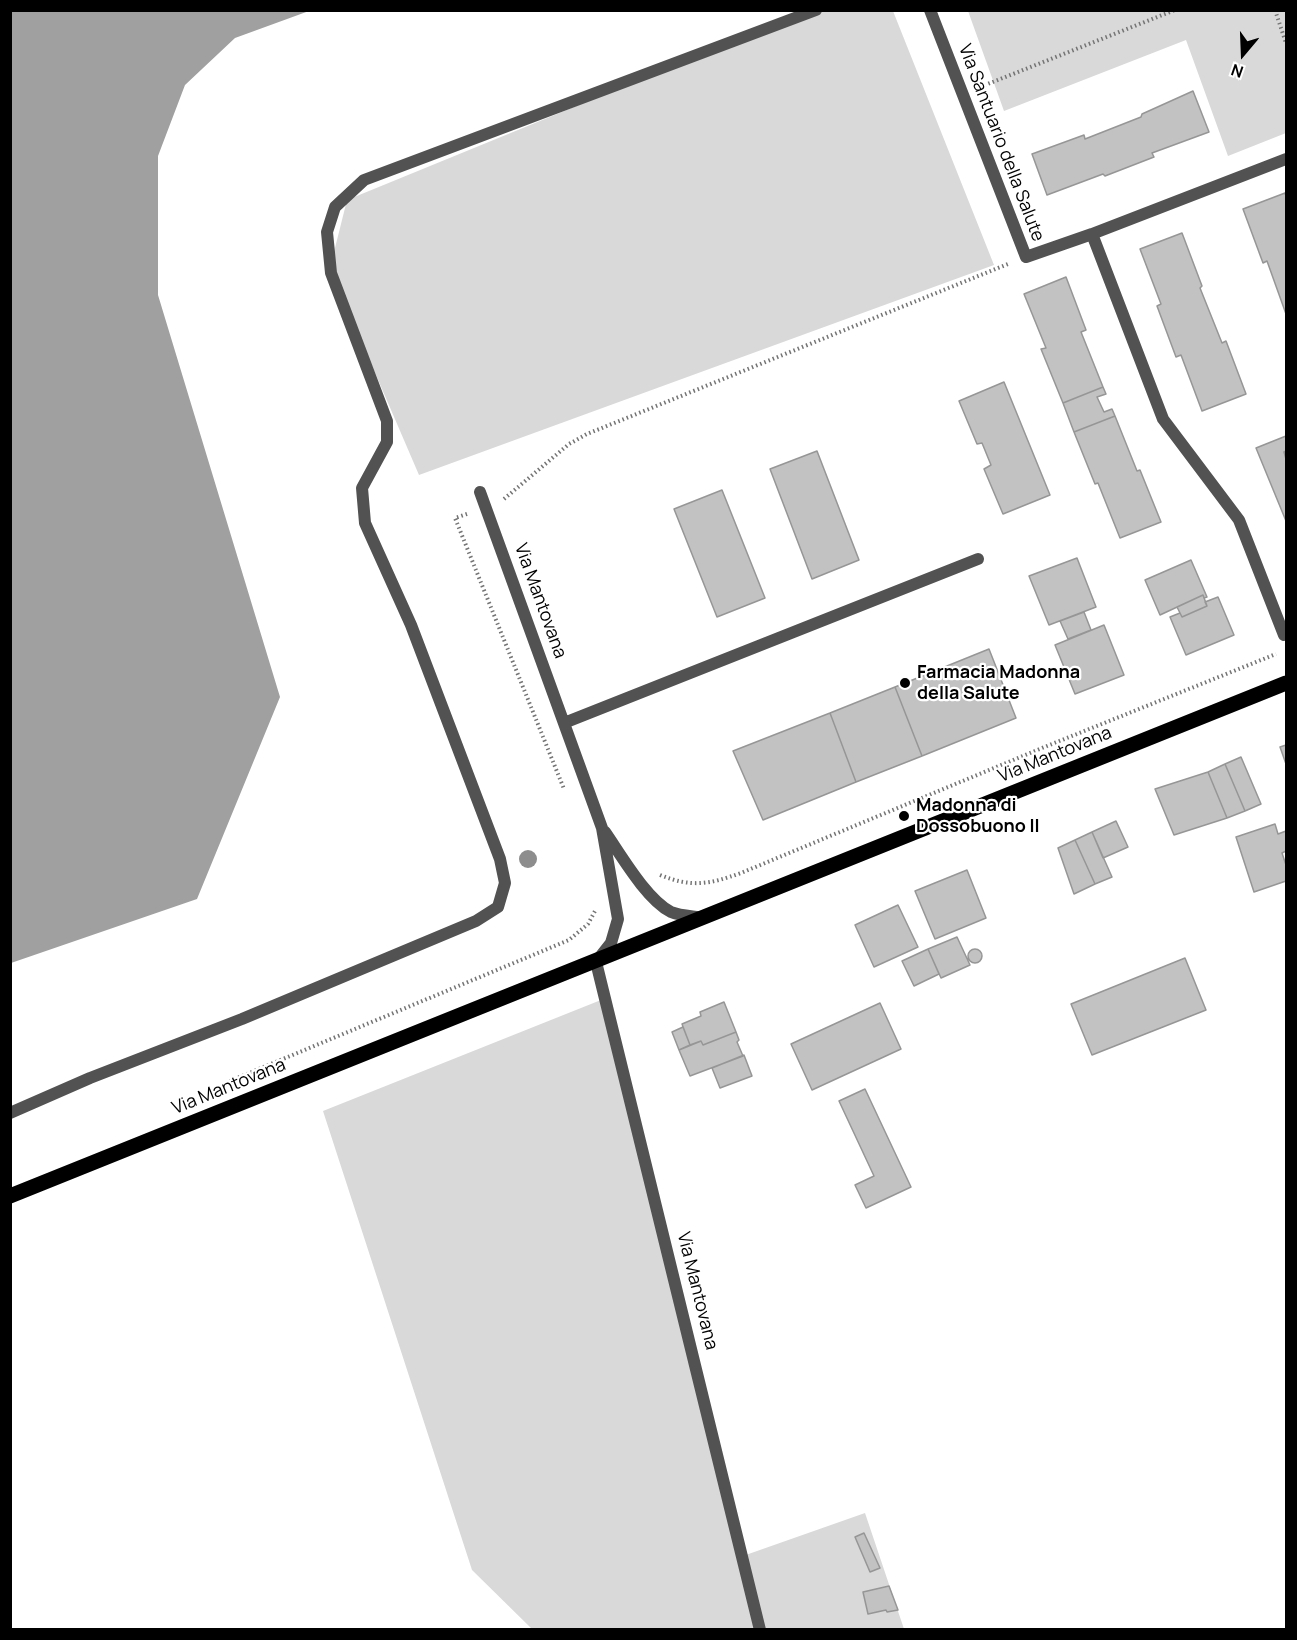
<!DOCTYPE html>
<style>
body{margin:0}
#map{position:relative;width:1297px;height:1640px;overflow:hidden;background:#fff;font-family:Manrope,sans-serif}
canvas{display:block}
.frame{position:absolute;inset:0;border:12px solid #000;pointer-events:none}
.north{position:absolute;left:1213px;top:24px;width:60px;height:60px;-webkit-text-stroke:4px #fff;paint-order:stroke;rotate:199deg;font-size:16px;font-weight:700;line-height:24px;text-align:center;color:#000}
.north::after{content:'';display:block;margin:auto;width:21px;height:27px;background:#000;clip-path:polygon(50% 0,100% 100%,50% 72%,0 100%)}
</style>
<div id="map">
<canvas width="1297" height="1640"></canvas>
<div class="frame"></div>
<div class="north">N</div>
</div>
<script>
const context = document.querySelector('canvas').getContext('2d');
context.lineJoin = 'round';
function fillPath(path, color) {
  context.fillStyle = color;
  context.fill(path, 'evenodd');
}
function stroke(path, color, width, dash) {
  context.strokeStyle = color;
  context.lineWidth = width;
  context.lineCap = dash ? 'butt' : 'round';
  context.setLineDash(dash || []);
  context.stroke(path);
}
function drawText(font, color, halo, rows, align = 'center') {
  context.font = font + ' Manrope,sans-serif';
  context.lineWidth = 4.5;
  context.setLineDash([]);
  context.textBaseline = 'middle';
  context.strokeStyle = halo;
  context.fillStyle = color;
  for (const [text, x, y, turn = 0] of rows) {
    context.save();
    context.translate(x, y);
    context.rotate((+turn || 0) * Math.PI / 180);
    context.textAlign = isNaN(turn) ? turn : align;
    if (halo) context.strokeText(text, 0, 0);
    context.fillText(text, 0, 0);
    context.restore();
  }
}
fillPath(new Path2D(`
 M811,10L893,11L994,265L419,475L330,268L347,200Z
 M968,11H1286V133L1228,156L1186,40L1004,111Z
 M601,1000L740,1557L865,1513L904,1629H532L472,1570L323,1111Z`), '#d9d9d9');
fillPath(new Path2D(`
 M10,11H309L235,38L185,85L158,156V295L280,697L197,899L11,963Z`), '#a0a0a0');
const building = new Path2D(`
 M1193,91L1209,132L1152,153L1154,157L1105,176L1103,174L1047,195L1032,154L1084,135L1085,139L1141,117L1142,114Z
 M1285,193L1286,196V314L1267,261L1263,263L1243,209Z
 M1182,233L1202,286L1200,288L1222,343L1226,341L1246,394L1202,411L1181,355L1176,357L1157,306L1161,304L1140,249Z
 M1066,277L1086,330L1081,332L1103,387L1063,403L1041,349L1046,348L1024,294Z
 M1004,382L1050,495L1003,514L984,469L991,465L982,443L977,444L959,401Z
 M1103,387L1106,394L1097,397L1104,412L1112,409L1115,416L1074,432L1063,403Z
 M1115,416L1137,471L1140,470L1161,522L1120,538L1098,483L1095,484L1074,432Z
 M1286,436V451L1284,452L1286,459V521L1256,448Z
 M817,451L859,560L812,579L770,469Z
 M722,490L765,598L717,617L674,509Z
 M1077,558L1096,607L1049,625L1029,576Z
 M1191,560L1207,597L1204,598L1203,595L1160,615L1145,580Z
 M1203,595L1207,606L1182,617L1177,607Z
 M1218,597L1234,635L1186,655L1170,617L1180,613L1182,617L1207,606L1205,602Z
 M1084,612L1091,630L1068,639L1060,621Z
 M1104,625L1124,675L1075,694L1055,645Z
 M989,649L1016,718L922,756L895,687Z
 M895,687L922,756L856,782L830,713Z
 M830,713L856,782L763,820L733,751Z
 M1286,745V764L1280,747Z
 M1241,757L1261,804L1245,811L1225,764Z
 M1225,764L1245,811L1227,818L1208,772Z
 M1208,772L1227,818L1174,835L1155,789Z
 M1116,821L1128,847L1103,858L1092,832Z
 M1275,824L1278,834L1286,831V851L1282,853L1286,865V881L1254,892L1236,837Z
 M1092,832L1112,877L1095,884L1075,840Z
 M1075,840L1095,884L1074,894L1058,848Z
 M967,870L986,918L935,939L915,891Z
 M898,905L918,947L874,967L855,925Z
 M957,937L970,965L941,978L928,949Z
 M968 956a7 7 0 1 1 14 0a7 7 0 1 1-14 0Z
 M928,949L939,974L914,986L902,961Z
 M1185,958L1206,1010L1092,1055L1071,1004Z
 M724,1002L736,1032L703,1045L701,1041L690,1045L682,1024L701,1016L700,1012Z
 M880,1003L901,1049L812,1090L791,1044Z
 M683,1027L690,1045L679,1050L672,1032Z
 M736,1032L739,1040L737,1042L743,1056L690,1076L679,1050L701,1041L703,1045Z
 M744,1055L752,1076L720,1088L712,1068Z
 M865,1089L911,1187L866,1208L855,1185L874,1176L839,1101Z
 M864,1533L880,1568L870,1572L855,1537Z
 M889,1586L898,1610L887,1612L886,1610L868,1614L863,1592Z`);
fillPath(building, '#c2c2c2');
stroke(building, '#969696', 1.5);
stroke(new Path2D(`
 M1275,10L1286,43
 M980,87L1175,10
 M504,499L569,444L587,434L1008,264
 M467,514L455,518L564,789
 M660,875C692,888 710,884 741,873L1047,746L1276,654
 M230,1081L569,940L588,924L595,911`), '#747474', 4, [1.5, 3]);
stroke(new Path2D(`
 M10,1113L90,1078L242,1019L476,921L498,907L505,883L500,859L411,625L365,523L362,488L387,442V421L331,273L327,232L335,207L364,180L816,10`), '#525252', 12);
stroke(new Path2D(`
 M930,10L1026,257L1092,234L1286,159
 M1092,234L1163,419L1239,520L1284,635
 M480,492L602,828L618,919L611,943L596,962L760,1630
 M564,723L978,559
 M605,832C621,855 646,899 671,912C681,916 694,916 704,918`), '#525252', 12);
stroke(new Path2D(`
 M10,1196L1286,683`), '#000', 15);
context.fillStyle = '#8d8d8d';
for (const [x, y] of [
 [528,859]
]) {
  context.beginPath();
  context.arc(x, y, 9, 0, 2 * Math.PI);
  context.fill();
}
for (const [x, y, r, color] of [
 [905,683,6,"#000"],
 [904,816,6,"#000"]
]) {
  const dot = new Path2D();
  dot.arc(x, y, r, 0, 2 * Math.PI);
  context.fillStyle = color;
  context.fill(dot);
  stroke(dot, '#fff', 2);
}
drawText('18px', '#000', '#fff', [
 ["Via Santuario della Salute",1001,143,69],
 ["Via Mantovana",540,601,70],
 ["Via Mantovana",1055,755,-22],
 ["Via Mantovana",229,1087,-22],
 ["Via Mantovana",697,1291,76]
]);
drawText('bold 18px', '#000', '#fff', [
 ["Farmacia Madonna",917,673],
 ["della Salute",917,694],
 ["Madonna di",916,806],
 ["Dossobuono II",916,827]
], 'left');
</script>
